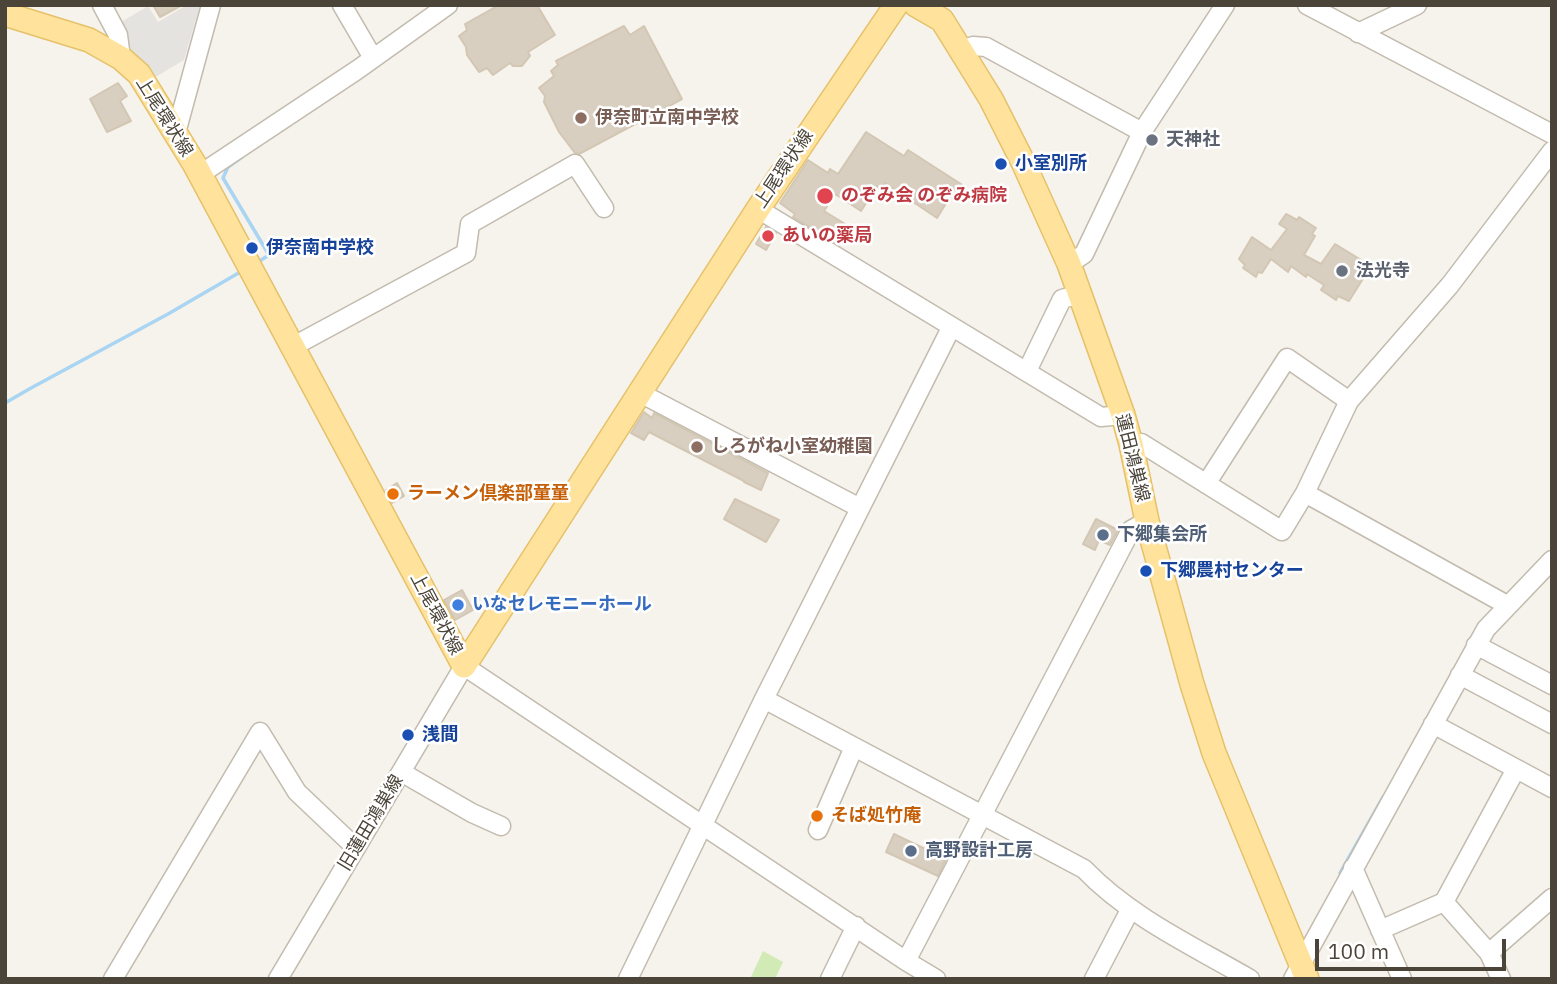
<!DOCTYPE html>
<meta charset="utf-8">
<style>
body{margin:0}
#map{position:relative;width:1557px;height:984px;overflow:hidden;background:#f6f3ec;font-family:"IBM Plex Sans",sans-serif}
canvas{display:block}
.frame{position:absolute;inset:0;border:7px solid #4b4439;pointer-events:none}
.scale{position:absolute;left:1315px;top:939px;width:191px;height:32px;box-sizing:border-box;border:4px solid #4b4439;border-top:0;padding-left:9px;font-size:21px;line-height:24px;white-space:nowrap;color:#4b4439;-webkit-text-stroke:5px #fff;paint-order:stroke}
</style>
<div id="map">
<canvas width="1557" height="984"></canvas>
<div class="frame"></div>
<div class="scale">100 m</div>
</div>
<script>
const context = document.querySelector('canvas').getContext('2d');
context.lineJoin = 'round';
function fillPath(path, color) {
  context.fillStyle = color;
  context.fill(path, 'evenodd');
}
function stroke(path, color, width, dash) {
  context.strokeStyle = color;
  context.lineWidth = width;
  context.lineCap = dash ? 'butt' : 'round';
  context.setLineDash(dash || []);
  context.stroke(path);
}
function drawText(font, color, halo, rows, align = 'center') {
  context.font = font + ' "IBM Plex Sans","Noto Sans JP",sans-serif';
  context.lineWidth = 5;
  context.setLineDash([]);
  context.textBaseline = 'middle';
  context.strokeStyle = halo;
  context.fillStyle = color;
  for (const [text, x, y, turn = 0] of rows) {
    context.save();
    context.translate(x, y);
    context.rotate((+turn || 0) * Math.PI / 180);
    context.textAlign = isNaN(turn) ? turn : align;
    if (halo) context.strokeText(text, 0, 0);
    context.fillText(text, 0, 0);
    context.restore();
  }
}
fillPath(new Path2D(`
 M763,951L783,962L775,979H750Z`), '#d2eab5');
fillPath(new Path2D(`
 M187,5H200L184,60L149,81L116,25L148,6L158,22Z`), '#e5e3e0');
stroke(new Path2D(`
 M242,157L228,167L223,178L269,255L258,262
 M5,403L31,388L168,314L242,271
 M1340,873L1383,797`), '#a9d4f2', 3.5);
const building = new Path2D(`
 M153,5H182L160,17Z
 M499,5H537L555,35L528,52L530,56L522,66H513L510,63L493,75L487,68L479,72L467,55L466,47L459,36L467,30L465,24Z
 M624,26L630,35L644,26L682,99L579,154L575,153L559,132L544,102L545,96L539,88L554,76L551,71L558,65L556,61Z
 M118,83L127,96L120,101L131,121L107,132L90,99Z
 M866,132L904,156L908,150L964,186L958,195L953,192L937,218L885,183L881,189L877,186L861,211L835,194L824,211L845,224L834,242L793,217L795,214L780,203L808,160L828,173L830,169L838,174Z
 M1286,214L1297,220L1299,217L1316,228L1312,234L1315,236L1304,255L1321,264L1335,244L1371,266L1349,301L1338,296L1336,300L1321,290L1324,285L1307,274L1306,277L1291,266L1288,272L1271,259L1262,273L1258,272L1256,277L1243,268L1245,265L1239,259L1252,237L1271,250L1287,229L1279,224Z
 M766,227L776,233L766,250L756,244Z
 M644,412L652,418L654,413L768,473L761,490L744,482V481L649,432L644,440L631,433Z
 M397,483L404,496L392,503L386,490Z
 M735,499L779,520L766,542L724,519Z
 M1096,519L1118,530L1110,545L1099,540L1095,550L1083,544Z
 M462,590L473,610L455,620L444,600Z
 M894,834L946,859L938,876L886,852Z`);
fillPath(building, '#d8cfc1');
stroke(building, '#d3c7b4', 2);
const minor = new Path2D(`
 M102,5L118,35L121,58
 M342,5L373,58
 M1307,5L1552,134
 M1358,33L1417,5
 M960,51L973,46L986,47L1142,132
 M176,133L211,5
 M199,175L357,70L448,5
 M758,209L1101,417L1123,415
 M1069,264L1084,254L1142,132L1225,5
 M292,347L466,253L470,224L575,164L604,208
 M1027,371L1062,299L1080,294
 M640,393L860,508
 M1131,444L1141,443L1282,531L1305,493L1349,401L1450,285L1552,151
 M1206,484L1287,358L1349,401
 M1305,493L1507,605
 M1476,645L1552,685
 M1460,675L1552,724
 M764,699L1084,869C1130,917 1193,946 1250,979
 M1433,724L1552,788
 M401,772L472,813L501,826
 M818,830L854,747
 M1353,868L1402,979
 M1444,902L1489,953L1501,979
 M1380,930L1444,902L1516,769
 M1489,953L1552,898
 M906,961L1131,530L1147,521
 M113,979L260,732L297,792L356,848
 M278,979L464,666L906,961L936,979
 M628,979L764,699L951,328
 M830,979L856,926
 M1094,979L1130,910
 M1293,979L1486,629L1552,560`);
const major = new Path2D(`
 M916,5L942,20L991,99L1023,162L1069,264L1123,415L1131,444L1147,521L1192,684L1214,753L1307,979
 M5,14L89,40L121,58L139,74L195,165L464,666L758,209L896,5`);
stroke(minor, '#c2bbae', 21);
stroke(major, '#e6c16a', 26);
stroke(minor, '#fff', 18);
stroke(major, '#ffe39c', 23);
for (const [x, y, r, color] of [
 [581,118,7,"#8d6e63"],
 [1152,140,7,"#6b7280"],
 [1001,164,7,"#1a4fb4"],
 [825,196,9,"#e0444e"],
 [768,236,7,"#e0444e"],
 [252,248,7,"#1a4fb4"],
 [1342,271,7,"#6b7280"],
 [697,447,7,"#8d6e63"],
 [393,494,7,"#e8710a"],
 [1103,535,7,"#5c6f8a"],
 [1146,571,7,"#1a4fb4"],
 [458,605,7,"#3f7fe0"],
 [408,735,7,"#1a4fb4"],
 [817,816,7,"#e8710a"],
 [911,851,7,"#5c6f8a"]
]) {
  const dot = new Path2D();
  dot.arc(x, y, r, 0, 2 * Math.PI);
  context.fillStyle = color;
  context.fill(dot);
  stroke(dot, '#fff', 2.5);
}
drawText('18px', '#4b4439', '#fff', [
 ["上尾環状線",164,117,58],
 ["上尾環状線",784,169,-56],
 ["蓮田鴻巣線",1132,458,76],
 ["上尾環状線",436,614,62],
 ["旧蓮田鴻巣線",371,823,-59]
]);
drawText('bold 18px', '#785e54', '#fff', [
 ["伊奈町立南中学校",595,118],
 ["しろがね小室幼稚園",711,447]
], 'left');
drawText('bold 18px', '#5b616d', '#fff', [
 ["天神社",1166,140],
 ["法光寺",1356,271]
], 'left');
drawText('bold 18px', '#164399', '#fff', [
 ["小室別所",1015,164],
 ["伊奈南中学校",266,248],
 ["下郷農村センター",1160,571],
 ["浅間",422,735]
], 'left');
drawText('bold 18px', '#be3a42', '#fff', [
 ["のぞみ会 のぞみ病院",841,196],
 ["あいの薬局",782,236]
], 'left');
drawText('bold 18px', '#c56008', '#fff', [
 ["ラーメン倶楽部童童",407,494],
 ["そば処竹庵",831,816]
], 'left');
drawText('bold 18px', '#4e5e75', '#fff', [
 ["下郷集会所",1117,535],
 ["高野設計工房",925,851]
], 'left');
drawText('bold 18px', '#366cbe', '#fff', [
 ["いなセレモニーホール",472,605]
], 'left');
</script>
